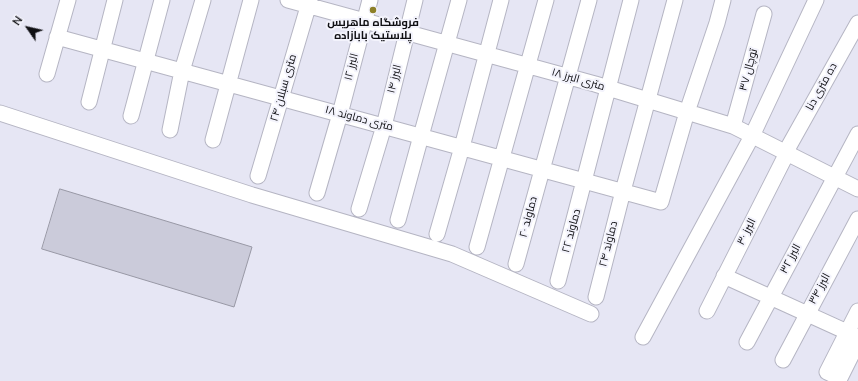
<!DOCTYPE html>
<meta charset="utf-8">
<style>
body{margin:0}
#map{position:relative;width:858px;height:381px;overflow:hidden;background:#e6e6f4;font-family:"Nunito Sans",sans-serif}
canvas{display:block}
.north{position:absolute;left:8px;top:8px;width:40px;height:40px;-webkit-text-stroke:3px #f3f3fc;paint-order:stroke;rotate:304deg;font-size:11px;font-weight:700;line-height:16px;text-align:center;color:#0f0f13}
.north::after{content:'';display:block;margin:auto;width:14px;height:18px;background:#0f0f13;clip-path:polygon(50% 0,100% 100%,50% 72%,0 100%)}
</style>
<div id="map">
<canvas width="858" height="381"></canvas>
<div class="north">N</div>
</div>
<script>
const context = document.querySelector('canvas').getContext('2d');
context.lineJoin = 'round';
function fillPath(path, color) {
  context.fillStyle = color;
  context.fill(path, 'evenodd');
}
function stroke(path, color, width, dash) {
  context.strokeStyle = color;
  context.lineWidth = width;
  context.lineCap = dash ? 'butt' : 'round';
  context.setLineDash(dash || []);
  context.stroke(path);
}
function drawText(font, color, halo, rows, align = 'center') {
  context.font = font + ' "Nunito Sans",Cairo,sans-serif';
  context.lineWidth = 4;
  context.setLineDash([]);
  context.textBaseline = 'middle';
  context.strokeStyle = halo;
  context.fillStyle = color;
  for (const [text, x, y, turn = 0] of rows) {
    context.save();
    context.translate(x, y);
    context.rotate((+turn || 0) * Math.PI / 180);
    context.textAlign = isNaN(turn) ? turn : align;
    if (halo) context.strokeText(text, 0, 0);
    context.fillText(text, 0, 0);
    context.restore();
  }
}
const building = new Path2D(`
 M60,189L252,247L234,307L42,249Z`);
fillPath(building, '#cbcbda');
stroke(building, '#9898a5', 1);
const minor = new Path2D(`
 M288,0L595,84L733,126L858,189
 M57,37L661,202L687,112L717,23L723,0
 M47,74L68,0
 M89,102L115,0
 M0,113L252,195L452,254L591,314
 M131,116L162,0
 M733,126L764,14
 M170,130L182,71L203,0
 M213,140L251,0
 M258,176L310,0
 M317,193L340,114L370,0
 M359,209L384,126L415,0
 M398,220L421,136L459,0
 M437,234L462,147L501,0
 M477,247L546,0
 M516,264L589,0
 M724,276L858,337
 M558,281L631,0
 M596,297L623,191L675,0
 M707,311L787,153L789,146L858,23
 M858,311L827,372L840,378L858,342
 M643,337L752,136L816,0
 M747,342L858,134
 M783,360L858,219`);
stroke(minor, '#b5b5c3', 17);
stroke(minor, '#fff', 15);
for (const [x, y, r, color] of [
 [373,10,4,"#8d8027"]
]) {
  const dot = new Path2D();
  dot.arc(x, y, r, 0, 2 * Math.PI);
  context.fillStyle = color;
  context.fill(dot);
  stroke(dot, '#f3f3fc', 1.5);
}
drawText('bold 11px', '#0f0f13', '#f3f3fc', [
 ["فروشگاه ماهریس",373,23],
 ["پلاستیک بابازاده",373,36]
]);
drawText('11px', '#0f0f13', '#f3f3fc', [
 ["البرز ۱۲",352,67,-76],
 ["توچال ۳۷",749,70,-75],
 ["البرز ۱۴",395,79,-76],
 ["۱۸ متری البرز",578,80,16],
 ["ده متری دنا",822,87,-61],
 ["۲۴ متری سبلان",284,88,-74],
 ["۱۸ متری دماوند",359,119,15],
 ["دماوند ۲۰",529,217,-75],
 ["دماوند ۲۲",572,231,-75],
 ["البرز ۳۰",747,232,-63],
 ["دماوند ۲۴",609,244,-76],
 ["البرز ۳۲",791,259,-62],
 ["البرز ۳۴",820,289,-62]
]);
</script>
